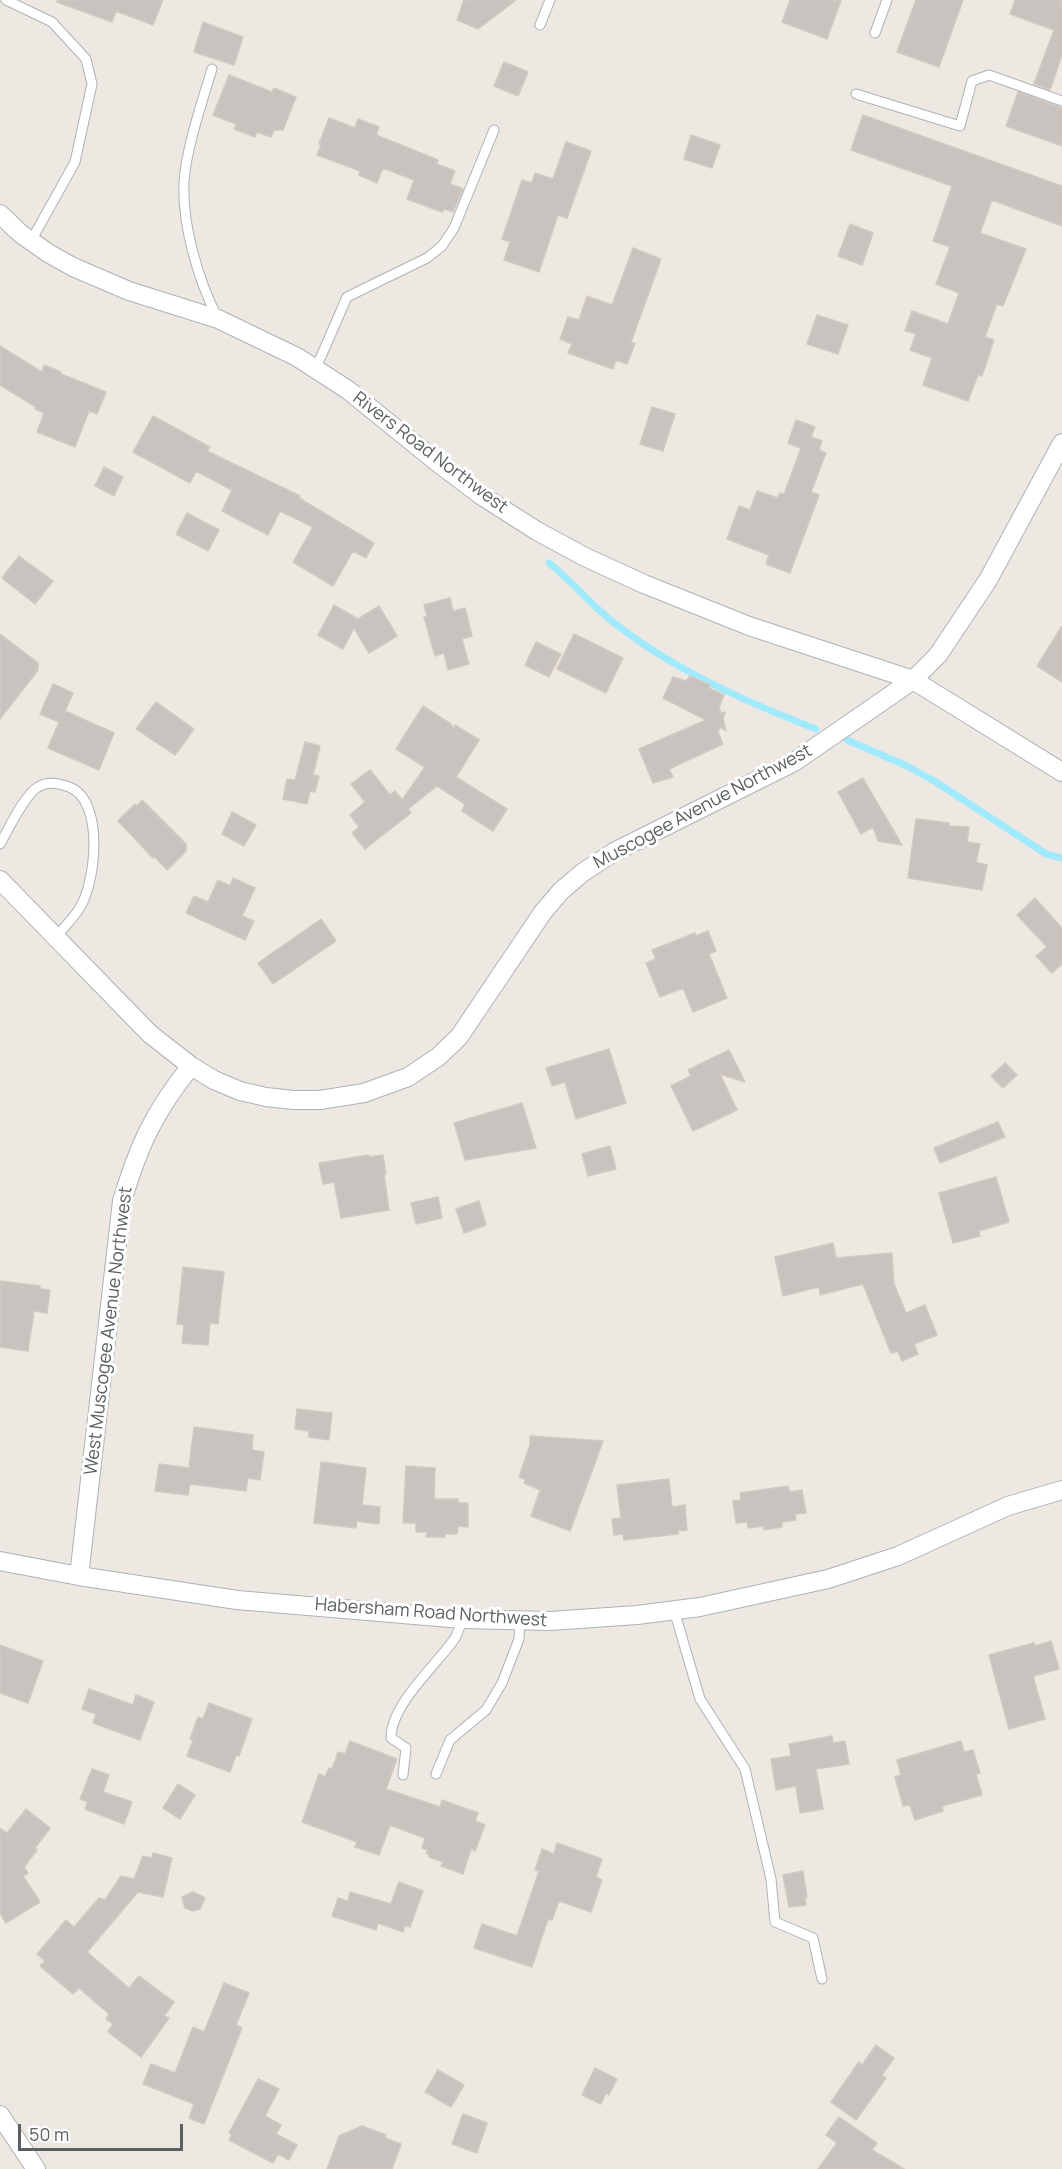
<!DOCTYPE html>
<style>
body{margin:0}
#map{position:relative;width:1062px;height:2169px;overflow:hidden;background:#ede8e2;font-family:Manrope,sans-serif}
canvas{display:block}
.scale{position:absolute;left:18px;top:2124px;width:165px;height:27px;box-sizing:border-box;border:3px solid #5a6063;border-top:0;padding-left:8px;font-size:18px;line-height:21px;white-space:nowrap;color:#5a6063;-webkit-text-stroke:4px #fff;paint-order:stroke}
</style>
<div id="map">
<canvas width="1062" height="2169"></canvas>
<div class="scale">50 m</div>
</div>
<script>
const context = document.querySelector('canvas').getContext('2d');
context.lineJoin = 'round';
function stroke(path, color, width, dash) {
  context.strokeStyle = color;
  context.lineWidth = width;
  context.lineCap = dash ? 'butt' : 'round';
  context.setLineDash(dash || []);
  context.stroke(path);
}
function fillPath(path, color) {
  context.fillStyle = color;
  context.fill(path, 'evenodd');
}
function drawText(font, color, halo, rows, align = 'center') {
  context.font = font + ' Manrope,sans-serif';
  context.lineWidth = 6;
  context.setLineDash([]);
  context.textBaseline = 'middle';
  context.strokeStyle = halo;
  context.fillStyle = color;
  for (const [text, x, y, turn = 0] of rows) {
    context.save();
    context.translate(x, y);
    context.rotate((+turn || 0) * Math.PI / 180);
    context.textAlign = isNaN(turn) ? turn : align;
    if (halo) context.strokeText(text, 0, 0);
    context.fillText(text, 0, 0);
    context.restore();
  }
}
stroke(new Path2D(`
 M549,563C572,581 590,604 613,622C674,670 744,701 816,729
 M847,740L907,766L936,782L1046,854L1062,858`), '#a1eafe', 7);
const building = new Path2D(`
 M57,0H163L153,25L116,11L112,22L57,2Z
 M464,0H516L478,29L457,20Z
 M790,0H841L827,39L782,22Z
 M916,0H963L939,67L897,52Z
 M1015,0H1062V55L1050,90L1034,84L1054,30L1010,14Z
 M203,22L243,37L234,65L194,52Z
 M504,62L528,72L518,96L494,86Z
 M229,75L272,92L274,88L296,97L283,130H274L271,137L257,132L255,137L234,129L236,124L213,115Z
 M1018,92L1062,108V146L1006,126Z
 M863,115L1062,186V226L992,200L980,233L1026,249L1003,306L997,304L985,337L994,340L982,376L978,375L968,401L923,385L932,358L910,350L916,334L905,331L912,311L948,324L959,293L936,284L950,247L933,241L952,186L851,150Z
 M329,118L355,128L358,119L379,127L376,135L438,160L437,164L455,171L450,184L463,189L453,212L444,209L442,212L407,199L414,180L383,168L377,183L359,175L360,171L317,155L321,145L319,144Z
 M691,135L720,145L712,168L684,159Z
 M566,142L591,151L567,218L558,215L539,272L504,260L510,242L502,239L522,180L532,183L535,173L553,179Z
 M850,224L873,233L862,265L838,256Z
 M633,248L661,259L631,342L635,344L627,364L616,360L613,369L568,353L572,344L560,339L568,317L579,320L587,296L612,305Z
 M817,315L848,325L838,354L807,344Z
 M0,346L42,372L44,365L61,372V374L106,392L97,414L89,411L75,447L37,432L44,413L35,409L36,407L0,385Z
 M652,407L675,414L663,451L640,444Z
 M153,416L210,447L207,451L300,496L299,498L374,543L366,558L353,551L333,586L293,562L313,527L280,511L268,535L222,511L232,490L196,471L190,483L133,452Z
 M796,420L815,427L811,437L822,441L819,450L826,453L811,492L819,495L790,573L766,564L769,555L727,539L739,506L750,510L757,491L778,498L780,493L784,494L801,448L788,443Z
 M104,467L123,477L114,496L95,486Z
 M187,513L219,530L208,551L176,534Z
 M19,556L53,581L35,604L2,578Z
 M450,598L453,611L465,608L472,636L462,639L469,664L448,670L444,653L435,656L424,617L427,616L424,605Z
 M334,605L358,619L379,606L397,636L369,653L354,628L343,649L318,635Z
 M1062,626V682L1037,666Z
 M0,634L38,663V670L0,719Z
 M574,634L623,658L606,693L557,669Z
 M536,642L561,654L549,677L525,665Z
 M690,676L710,685L709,688L724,695L719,707L721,714L725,712L723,719L726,731L720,727L718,732L723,744L669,769L673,777L653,783L639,749L706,720L663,698L673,677L686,681Z
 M53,684L73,693L65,711L114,733L99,770L48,748L59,722L40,714Z
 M156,702L194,729L175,755L136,729Z
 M423,706L451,724L454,728L455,725L479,740L456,777L507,809L493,831L462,811L465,804L437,786L408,809L411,813L365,849L352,833L359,827L350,815L365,802L351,784L370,770L390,795L395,791L402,800L425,767L396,749Z
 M305,742L320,746L313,775L319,776L315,792L310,791L307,804L283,799L287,779L295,780Z
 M863,778L869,789L902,845L878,841L873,827L861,834L838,792Z
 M142,800L186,844V851L167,870L154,856L153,858L118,821L135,804L137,806Z
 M232,812L256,825L244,846L222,834Z
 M916,819L949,823V826L969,827L967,842L980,844L976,862L987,865L982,890L908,878Z
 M233,878L255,888L242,916L254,921L245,940L186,913L194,896L208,902L218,880L230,886Z
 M1035,898L1062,928V964L1052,973L1036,956L1047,947L1017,915Z
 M321,919L336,941L273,984L258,963Z
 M708,931L716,951L709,954L727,998L693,1012L683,988L660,997L646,963L656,959L652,950L695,933L696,936Z
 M609,1049L626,1103L576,1119L565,1082L552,1086L546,1068Z
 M729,1050L745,1082L720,1074L737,1110L693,1131L671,1086L691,1076L688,1070Z
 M1005,1063L1017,1075L1003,1088L991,1076Z
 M522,1103L536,1148L465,1160L454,1123Z
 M998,1122L1005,1137L940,1163L934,1148Z
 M610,1146L616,1169L588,1176L582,1154Z
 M369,1155V1157L383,1155L386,1174H384L389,1210L341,1218L334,1182L323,1184L319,1163Z
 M996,1177L1009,1222L979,1231L980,1236L953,1243L939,1193Z
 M438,1197L442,1218L416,1224L411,1203Z
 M479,1201L486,1225L464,1233L456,1209Z
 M833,1243L836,1258L892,1253L894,1284L906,1313L925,1305L937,1335L914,1344L918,1354L902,1361L898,1351L891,1353L863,1284L820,1295L819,1287L783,1296L775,1257Z
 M183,1267L224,1272L218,1324L210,1323L208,1345L182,1343L184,1325L177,1324Z
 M0,1281L40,1286V1289L50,1290L47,1313L34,1311L28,1351L0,1347Z
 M297,1409L332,1413L329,1440L309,1437V1431L295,1429Z
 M194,1427L253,1435L252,1450L264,1452L260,1480L248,1478L246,1491L190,1484L188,1495L155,1491L159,1464L189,1468Z
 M530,1436L603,1441L570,1531L531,1516L540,1490L524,1483L526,1480L519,1477L530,1445Z
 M321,1462L366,1468L362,1505L380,1507L379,1524L357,1521L356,1528L314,1523Z
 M406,1466L435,1468L434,1499H458V1503H468V1527L458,1526L457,1534H445V1537H426L427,1532H416V1523H403Z
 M669,1479L672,1507L685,1505L687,1530L678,1531V1534L624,1540L623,1534L614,1535L612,1519L621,1518L617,1485Z
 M788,1486L790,1492L802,1490L806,1513L795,1514L796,1520L782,1522V1527L764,1530L763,1526L748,1528L747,1522L736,1523L733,1501L741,1500L740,1493Z
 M1051,1641L1059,1669L1033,1676L1045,1719L1009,1729L989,1655L1034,1643L1035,1646Z
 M0,1645L43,1661L28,1703L0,1693Z
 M89,1689L133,1705L136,1695L154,1702L140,1740L93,1723L96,1714L82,1709Z
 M209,1703L252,1719L239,1756L236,1755L230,1772L187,1756L193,1740L190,1739L198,1717L203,1719Z
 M832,1736L833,1743L845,1741L849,1764L816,1769L823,1809L800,1813L796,1786L776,1790L771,1759L791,1756L789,1744Z
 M350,1741L397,1759L386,1789L440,1807L442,1800L478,1813L475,1821L485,1825L475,1851L471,1849L463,1874L441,1866L443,1862L429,1857V1854L426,1853L428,1850L422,1848L425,1838L390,1825L379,1855L355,1847L357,1842L302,1822L319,1774L325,1777L329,1768L332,1769L338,1752L345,1754Z
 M961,1741L964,1752L973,1750L980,1773L976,1774L982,1795L942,1806L943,1811L915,1820L910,1805L903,1806L895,1777L901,1775L897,1760Z
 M92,1769L109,1775L103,1792L132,1802L124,1824L85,1809L88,1802L80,1799Z
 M178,1784L195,1795L180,1819L163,1808Z
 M26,1809L50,1828L35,1848L37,1850L24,1867L28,1873L23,1876L40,1902L6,1923L0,1913V1828L7,1833Z
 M557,1843L602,1859L596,1877L602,1880L591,1912L559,1901L552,1920L548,1919L532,1967L474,1948L482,1924L517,1936L539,1871L535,1870L542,1849L554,1854Z
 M153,1853L172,1858L163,1897L138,1892L87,1952L129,1988L139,1976L174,2002L164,2016L169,2018L141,2057L108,2032L113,2024L106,2019L109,2014L79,1988L73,1994L40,1966L45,1961L37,1954L66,1920L74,1927L99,1898L105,1900L121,1876L134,1879L143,1856L152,1858Z
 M803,1871L807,1897H805L806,1905L789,1907L783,1875Z
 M399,1882L423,1891L410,1927L405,1925L403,1932L378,1923L376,1930L332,1916L338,1898L348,1901L350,1892L391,1904Z
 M193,1892L205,1898L200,1909L193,1911L185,1908L182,1897Z
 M224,1983L249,1993L236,2025L242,2028L204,2124L189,2118L194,2104L143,2084L151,2064L175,2073L193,2027L204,2032Z
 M876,2045L894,2058L882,2075L886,2078L856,2120L831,2102L859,2062L862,2065Z
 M595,2068L617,2079L609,2095L606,2093L601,2104L582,2095Z
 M438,2070L464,2085L451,2107L425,2092Z
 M258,2079L279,2089L265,2116L281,2125L276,2134L297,2145L289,2160L278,2154L273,2163L229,2140L232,2134L229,2133Z
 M463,2114L487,2123L477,2153L452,2144Z
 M839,2117L877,2143L872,2150L904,2169H818L837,2143L826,2135Z
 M362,2126L386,2135L385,2138L401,2144L392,2169H327L339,2136Z`);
fillPath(building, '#c8c3bf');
stroke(building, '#d2c9c0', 1.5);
const service = new Path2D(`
 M6,0L52,22L86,59L92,84L75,162L31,241
 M540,25L550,0
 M875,33L887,0
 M212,69C202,102 186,149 184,182C182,225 198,279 217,317
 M856,94L960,126L972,81L989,75L1062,101
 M316,368L347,297L427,258L442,246L454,228L494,130
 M0,844C8,830 25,794 38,787C48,781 58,783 69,787C105,800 96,884 79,909C73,919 63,928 56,937
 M674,1610L700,1699L745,1769L771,1879L775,1922L813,1938L822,1979
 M436,1774L450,1740L486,1710L502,1683L519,1639L520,1621
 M403,1775L406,1748L391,1738C391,1705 435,1666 453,1641C458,1635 460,1626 462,1619`);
const minor = new Path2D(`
 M0,214L21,234L48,253L73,267L129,291L218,319L297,357L348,390L437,462L482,496L537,531L585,557L644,584L749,626L913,680L1062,772
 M0,880L150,1034L191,1066L214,1080L240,1091L266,1097L293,1100H320L364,1093L408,1077L438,1057L459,1037L543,912L561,891L582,873L614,852L794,762L913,680L938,655L988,580L1062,443
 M0,1561L79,1576L237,1600L462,1619L550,1621L637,1615L700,1607L828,1579L898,1556L1008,1506L1062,1490
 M79,1576L122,1201C139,1145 154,1112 191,1066
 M0,2115L36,2169`);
stroke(service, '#aeb2b5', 11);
stroke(minor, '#aeb2b5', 20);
stroke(service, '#fff', 9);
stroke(minor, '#fff', 18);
drawText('18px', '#5a6063', '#fff', [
 ["Rivers Road Northwest",430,453,37],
 ["Muscogee Avenue Northwest",703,807,-28],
 ["West Muscogee Avenue Northwest",109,1331,-83],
 ["Habersham Road Northwest",431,1613,4]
]);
</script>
